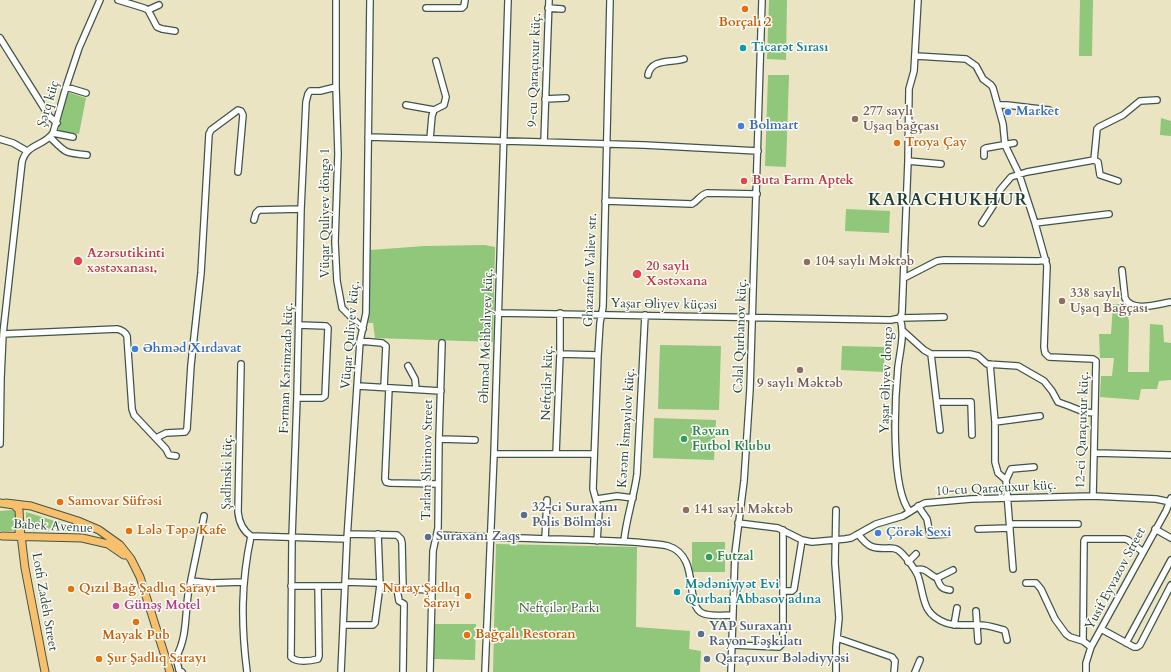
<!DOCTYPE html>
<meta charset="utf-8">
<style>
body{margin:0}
canvas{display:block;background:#ebe4c3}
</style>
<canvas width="1171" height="672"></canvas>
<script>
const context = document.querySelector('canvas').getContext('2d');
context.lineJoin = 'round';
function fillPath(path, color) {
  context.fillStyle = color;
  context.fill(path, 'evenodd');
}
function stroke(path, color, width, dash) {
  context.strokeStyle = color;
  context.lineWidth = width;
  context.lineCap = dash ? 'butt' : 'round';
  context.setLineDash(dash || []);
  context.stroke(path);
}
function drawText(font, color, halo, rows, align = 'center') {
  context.font = font + ' Cardo,serif';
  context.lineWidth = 3;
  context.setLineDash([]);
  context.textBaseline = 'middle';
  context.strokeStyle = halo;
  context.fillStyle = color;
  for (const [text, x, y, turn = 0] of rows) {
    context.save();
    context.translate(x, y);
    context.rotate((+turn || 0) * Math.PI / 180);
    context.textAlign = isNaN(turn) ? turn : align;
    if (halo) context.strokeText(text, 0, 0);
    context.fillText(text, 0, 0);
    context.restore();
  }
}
fillPath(new Path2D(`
 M769,0H787L786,60L767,59Z
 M1080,0H1093L1092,56H1079Z
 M768,75H789L786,167L765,166Z
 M67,92L86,98L79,134L58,131Z
 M1161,118L1171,121V136L1160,135Z
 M846,209L890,211L889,233L845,231Z
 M485,245L495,247L493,342L375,338L373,323H368L370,250L425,246Z
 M1113,304H1124L1129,321L1128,372H1149L1150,324L1163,325L1164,342L1171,343V380L1159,381L1157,389H1141L1139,400L1100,397L1101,376H1112L1114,358H1100L1099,334H1111Z
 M660,345L721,346L719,410L658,409Z
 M842,346L885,347L884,372L841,370Z
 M654,418L716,420L714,460L653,458Z
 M12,510L15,512L16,528L13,531H0V511Z
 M26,512L71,526L72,530L71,531L28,530L26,528Z
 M692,542H725V572H692Z
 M496,544L637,547L636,627L690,631L689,649L701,651L700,672H493Z
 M434,624H476L475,660L433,659Z`), '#90c77a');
const minor = new Path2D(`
 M118,0L144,8L148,10L157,27L162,29L175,31
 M336,0V87L338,154L335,242L337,281L342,308L363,329
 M426,8H462L464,6L465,0
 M548,8L562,9
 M148,10L159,5
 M0,38L49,116L57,123
 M916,56L966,59L976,66L983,79L991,85L993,88L1003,124L1005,145L1019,174L1035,223L1047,266L1044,347L1045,353L1049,357L1093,359L1096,361L1093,496
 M648,75C651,58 672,63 684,59
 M66,87L86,93
 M545,99L566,98
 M406,105L434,110
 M998,105H1007L1049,110
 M53,133L73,137
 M50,137C66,153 64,153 87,155
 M368,137L644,145L758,151
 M0,139L13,143L27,151
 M430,139L432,116L434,110L444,105L446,97L436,61
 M544,142L549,0
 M984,156V149L986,148L1014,143
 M1094,160L1098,162L1100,175L1118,181
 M908,161L941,164
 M605,201L692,204C698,201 700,195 707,193L757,194
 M254,220L256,213L259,210L301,209
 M982,223L993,206L1000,190L1011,177L1027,172L1094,160L1097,129L1099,127L1123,115L1140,101L1157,100
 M1035,223L1109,214
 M1122,270L1125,298C1132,313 1158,304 1171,302
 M904,278L937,261L944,260L1038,261L1046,260
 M498,313L891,320L900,318L944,317
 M900,318L902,313L908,161L909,89L914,71L918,0
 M900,318C905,334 900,351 898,367C895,398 890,488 910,512
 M903,331L924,350L931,354H970L978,356L987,364L1018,366L1044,381L1052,391L1058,402L1069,406L1084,412L1095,413
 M3,334L117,329C122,330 125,332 127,336L132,409L134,415L166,449L169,455L176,456
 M360,341L382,343L386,346L384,387
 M560,354L598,355
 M931,354L940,430
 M241,364L238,512C239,522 242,530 251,536C241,583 241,624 247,672
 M990,364L995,422V462L998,473L1006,480L1013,569
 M408,366L415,379L416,389
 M358,386L441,391
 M389,388L385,479L386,482L390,483L438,484
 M297,398H322L325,396L328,328L326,326L299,325
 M937,402H971L972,435
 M995,422L1040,416
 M156,438L166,433L185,432L187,429L191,365L201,273L209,134L211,130L238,110L241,111L243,115L238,172
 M439,439L475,440
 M0,444L1,378L3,334L22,162C27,143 43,147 53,133L66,87L79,48L100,0
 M1095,453L1171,455
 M494,454H594
 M556,454L560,354V313
 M1006,480L1011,469L1034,467
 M597,499L617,496L633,498
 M918,506L927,519L930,535L947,534
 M836,510L835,563L839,618L837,638L892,657L895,661L894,672
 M738,523L778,528L802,540L812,542L845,539L851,538L876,524L903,516L921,505L925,503L971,499L1093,496L1156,499L1171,502
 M1010,524H1078
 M978,529L1010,528
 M1155,529L1171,538
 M348,534L397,535L401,539L402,543L403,589
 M858,534C868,547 872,549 889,548C892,548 895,548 898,550C904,554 915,569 918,576C925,597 921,614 946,623C958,627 968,624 980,625C988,625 996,628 1004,630L1005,631L1007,640
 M437,535C488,537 538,539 589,540C608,541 626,541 644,543C652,544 661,544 668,546C701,556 684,604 702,613C710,617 723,615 732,615
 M251,536L347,539
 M545,539L547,500
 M597,541L599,511L593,489L598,355L600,323L603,307L610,0
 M624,541C626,519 634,497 637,474L645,315
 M908,562L916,554
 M915,570C927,567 927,574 937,578C940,586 941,589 950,590
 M937,578L953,570
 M191,581L211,583L243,582
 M345,582L377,583L386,588L432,590
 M1026,583H1036L1041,589L1055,619L1066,634L1070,637L1083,641L1091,647
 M291,586H345
 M318,586L319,656L318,659C311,661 296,663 291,657L292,537L297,398L301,209L306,102L308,94L310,91H320L336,87
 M397,589L399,601L404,604L403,672
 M784,591H792L794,589L802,540
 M976,611L978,641
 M344,625H373L375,623L380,585L378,534
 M954,625L957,608
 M1101,629L1134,647H1137L1140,645L1171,585
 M1083,641L1084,541L1085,539H1125L1128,540L1143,552
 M1126,643L1171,560
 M732,645L779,647L783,643V530
 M182,672L179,670L176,657C187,638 185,616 188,595C193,569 199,542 204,516
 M341,672L347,539L360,341L366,313L370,0
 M430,672L433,551L438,528L439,439L442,343
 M485,672L494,454L508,0
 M731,672L735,553L744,481L750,389L762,0
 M836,672V647L837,638
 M915,672L920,660
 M1086,672V663L1091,647L1166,511L1171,498`);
const major = new Path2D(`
 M0,503L14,505L19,510L20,527L19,531
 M6,503L31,506L78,521L99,530L120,545L131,559L140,577L170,672
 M20,527L25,568L45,672
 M2,536L82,538L108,544L124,555`);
stroke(minor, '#3e5649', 8);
stroke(major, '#3e5649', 9);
stroke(minor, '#fff', 5.5);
stroke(major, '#f8bf6c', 7);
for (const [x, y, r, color] of [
 [745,9,4,"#e8710a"],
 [743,48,4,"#0f9aa8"],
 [1008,112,4,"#3f7fe0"],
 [855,119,4,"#8d6e63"],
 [741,126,4,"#3f7fe0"],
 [897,143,4,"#e8710a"],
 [744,181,4,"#e0444e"],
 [78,261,5,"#e0444e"],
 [807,262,4,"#8d6e63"],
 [637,274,5,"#e0444e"],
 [1062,301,4,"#8d6e63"],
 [135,349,4,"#3f7fe0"],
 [800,370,4,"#8d6e63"],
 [684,439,4,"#2e9e5b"],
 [60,502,4,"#e8710a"],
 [686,510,4,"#8d6e63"],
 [524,515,4,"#5c6f8a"],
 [129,531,4,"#e8710a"],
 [878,533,4,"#3f7fe0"],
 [428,537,4,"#5c6f8a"],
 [709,557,4,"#2e9e5b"],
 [71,589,4,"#e8710a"],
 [677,592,4,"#0f9aa8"],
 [468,596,4,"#e8710a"],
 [116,606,4,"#d1479c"],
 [136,622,4,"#e8710a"],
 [701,634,4,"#5c6f8a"],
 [467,635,4,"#e8710a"],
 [99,659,4,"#e8710a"],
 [707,659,4,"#5c6f8a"]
]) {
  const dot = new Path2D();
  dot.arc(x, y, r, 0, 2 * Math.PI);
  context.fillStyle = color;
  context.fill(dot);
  stroke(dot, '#fdfcf7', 1.5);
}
drawText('bold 13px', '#c56008', '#fdfcf7', [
 ["Borçalı 2",745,23,"center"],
 ["Troya Çay",905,143],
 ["Samovar Süfrəsi",68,502],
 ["Lələ Təpə Kafe",137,531],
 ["Qızıl Bağ Şadlıq Sarayı",79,589],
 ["Nuray Şadlıq",460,589,"right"],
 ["Sarayı",460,604,"right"],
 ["Bağçalı Restoran",475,635],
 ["Mayak Pub",136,636,"center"],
 ["Şur Şadlıq Sarayı",107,659]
], 'left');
drawText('bold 13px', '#0d838f', '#fdfcf7', [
 ["Ticarət Sırası",751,48],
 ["Mədəniyyət Evi",685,585],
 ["Qurban Abbasov adına",685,600]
], 'left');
drawText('13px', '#1f3d34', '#fdfcf7', [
 ["9-cu Qaraçuxur küç.",535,70,-88],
 ["Şərq küç",49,104,-73],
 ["Vüqar Quliyev döngə 1",326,213,-90],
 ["Ghazanfar Valiev str.",591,270,-88],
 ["Yaşar Əliyev küçəsi",664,305,1],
 ["Vüqar Quliyev küç.",351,335,-85],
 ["Əhməd Mehbalıyev küç.",487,336,-88],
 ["Cəlal Qurbanov küç.",741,336,-88],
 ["Fərman Kərimzadə küç.",287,368,-88],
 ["Yaşar Əliyev dongə",887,380,-88],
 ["Neftçilər küç.",548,383,-88],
 ["Kərəm İsmayılov küç.",627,428,-86],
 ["12-ci Qaraçuxur küç.",1083,430,-88],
 ["Tarlan Shirinov Street",428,460,-89],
 ["Şadlinski küç.",228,472,-89],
 ["10-cu Qaraçuxur küç.",996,489,-3],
 ["Babek Avenue",53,527,3],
 ["Yusif Eyvazov Street",1116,579,-62],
 ["Lotfi Zadeh Street",44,602,80]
]);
drawText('bold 13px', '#785e54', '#fdfcf7', [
 ["277 saylı",863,112],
 ["Uşaq bağçası",863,127],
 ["104 saylı Məktəb",815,262],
 ["338 saylı",1070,294],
 ["Uşaq Bağçası",1070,309],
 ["9 saylı Məktəb",800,384,"center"],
 ["141 saylı Məktəb",694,510]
], 'left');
drawText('bold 13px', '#366cbe', '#fdfcf7', [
 ["Market",1016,112],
 ["Bolmart",749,126],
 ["Əhməd Xırdavat",143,349],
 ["Çörək Sexi",886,533]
], 'left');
drawText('bold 13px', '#be3a42', '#fdfcf7', [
 ["Buta Farm Aptek",752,181],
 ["Azərsutikinti",87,254],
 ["xəstəxanası,",87,269],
 ["20 saylı",646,267],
 ["Xəstəxana",646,282]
], 'left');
drawText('bold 13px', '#27864d', '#fdfcf7', [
 ["Rəvan",692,432],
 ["Futbol Klubu",692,447],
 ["Futzal",717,557]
], 'left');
drawText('bold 13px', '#4e5e75', '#fdfcf7', [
 ["32-ci Suraxanı",532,508],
 ["Polis Bölməsi",532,523],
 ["Suraxanı Zaqs",436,537],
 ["YAP Suraxanı",709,627],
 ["Rayon Təşkilatı",709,642],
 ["Qaraçuxur Bələdiyyəsi",715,659]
], 'left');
drawText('bold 13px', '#b23c85', '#fdfcf7', [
 ["Günəş Motel",124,606]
], 'left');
drawText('13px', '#3b6046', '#fdfcf7', [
 ["Neftçilər Parkı",559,609]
]);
context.letterSpacing = '1px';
drawText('bold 17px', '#1f3d34', '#fdfcf7', [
 ["KARACHUKHUR",948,201]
]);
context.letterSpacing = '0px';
</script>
